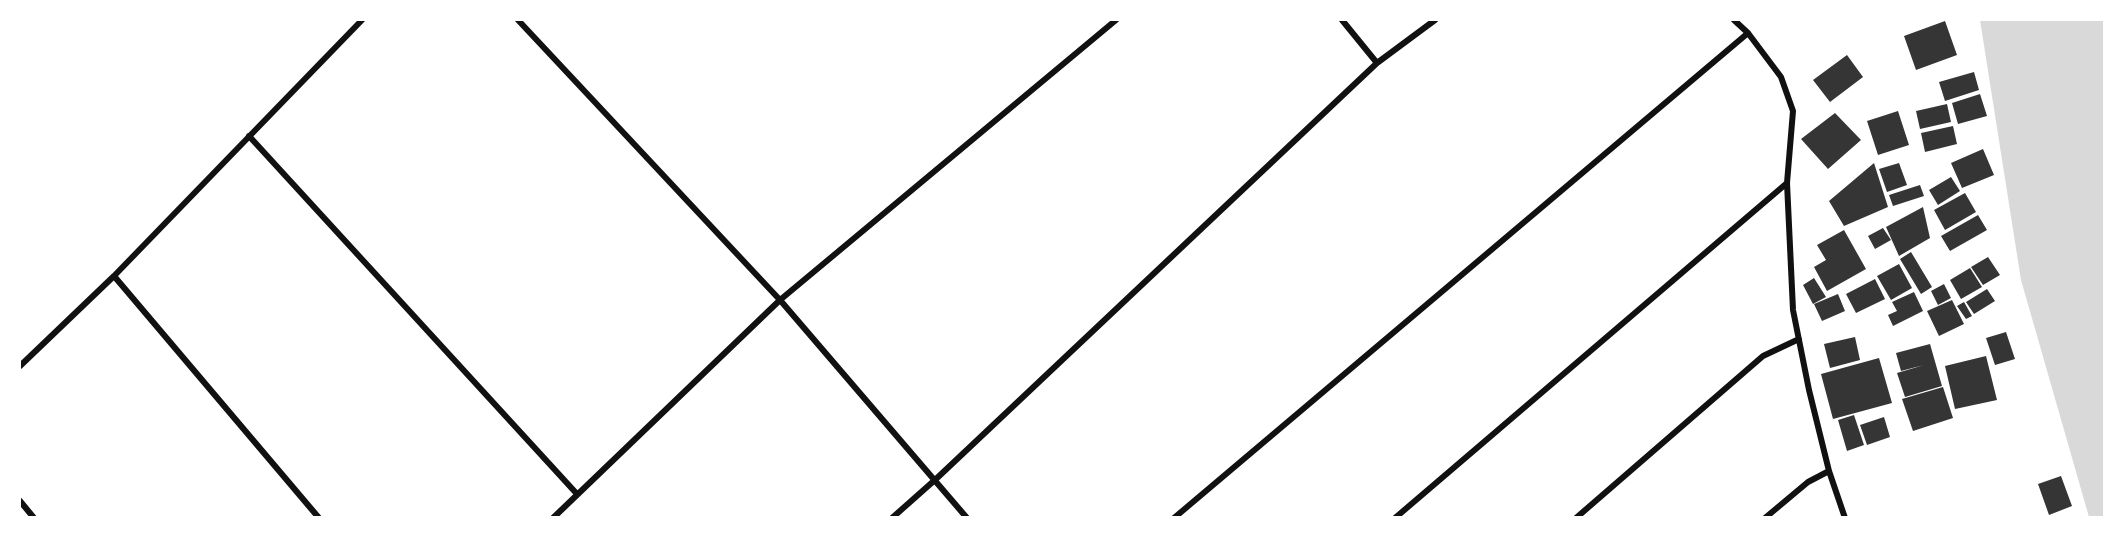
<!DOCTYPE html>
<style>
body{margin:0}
#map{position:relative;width:2124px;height:537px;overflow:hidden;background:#fff;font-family:Montserrat,sans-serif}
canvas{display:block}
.frame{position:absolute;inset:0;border:21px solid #fff;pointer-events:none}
</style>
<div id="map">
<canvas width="2124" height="537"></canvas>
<div class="frame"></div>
</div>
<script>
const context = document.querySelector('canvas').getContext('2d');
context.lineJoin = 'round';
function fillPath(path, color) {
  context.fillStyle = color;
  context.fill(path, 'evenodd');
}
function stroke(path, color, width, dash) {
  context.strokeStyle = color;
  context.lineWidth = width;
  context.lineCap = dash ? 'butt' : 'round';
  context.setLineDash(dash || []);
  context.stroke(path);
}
fillPath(new Path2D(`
 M1980,20H2104V517H2089L2021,280Z`), '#d9d9d9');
fillPath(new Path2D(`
 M1945,21L1957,55L1916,70L1904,36Z
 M1847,55L1863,77L1830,102L1813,80Z
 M1974,72L1979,90L1945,101L1939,82Z
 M1980,94L1987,116L1958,124L1952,103Z
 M1947,104L1951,122L1920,129L1916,111Z
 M1898,111L1909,145L1878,155L1867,121Z
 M1835,113L1861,140L1828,169L1801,139Z
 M1953,126L1957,144L1925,152L1921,133Z
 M1983,149L1994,175L1962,188L1951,163Z
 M1874,163L1888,207L1844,226L1829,201Z
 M1899,163L1907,185L1887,192L1879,169Z
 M1951,177L1960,191L1938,205L1929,190Z
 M1920,185L1924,196L1893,206L1889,195Z
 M1965,193L1976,212L1945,230L1934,210Z
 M1923,207L1930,238L1899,256L1886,227Z
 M1978,215L1987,230L1950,251L1941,236Z
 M1883,228L1891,240L1875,249L1868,236Z
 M1844,230L1866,269L1827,291L1814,267L1826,260L1817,245Z
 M1911,252L1932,287L1921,294L1900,259Z
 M1988,257L2000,275L1983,285L1971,267Z
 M1899,264L1912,288L1891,300L1877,276Z
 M1970,268L1982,287L1961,299L1950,280Z
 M1814,278L1826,297L1813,304L1803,285Z
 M1875,279L1885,299L1856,313L1846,294Z
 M1944,284L1951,298L1938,305L1931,291Z
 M1987,289L1995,301L1974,314L1966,302Z
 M1914,292L1923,311L1893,326L1888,315L1897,311L1892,302Z
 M1838,294L1845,311L1822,321L1814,304Z
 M1952,300L1964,324L1939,336L1927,311Z
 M1964,302L1972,316L1966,319L1957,306Z
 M2006,332L2015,359L1995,365L1986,338Z
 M1855,337L1860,360L1830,368L1824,344Z
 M1930,344L1942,386L1905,397L1897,373L1924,365L1901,371L1896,353Z
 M1986,356L1997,400L1955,409L1945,366Z
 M1879,358L1892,403L1833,419L1821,374Z
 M1943,387L1953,418L1913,431L1902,399Z
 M1854,415L1864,445L1847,451L1838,420Z
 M1884,417L1890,437L1867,445L1860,425Z
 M2061,476L2072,506L2049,515L2038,484Z`), '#353535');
stroke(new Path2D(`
 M518,20L780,300L967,518
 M1342,20L1377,63
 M1734,20L1748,33L1781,77L1793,111L1787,183L1793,310L1809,390L1829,471L1845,518
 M249,136L577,494
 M114,276L319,518
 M20,366L114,276L362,20
 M20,501L34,518
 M553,518L780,300L1116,20
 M892,518L936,479L1377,63L1435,20
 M1174,518L1748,33
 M1395,518L1787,183
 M1576,518L1763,356L1799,339
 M1765,518L1808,482L1829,471`), '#111', 6);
</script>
